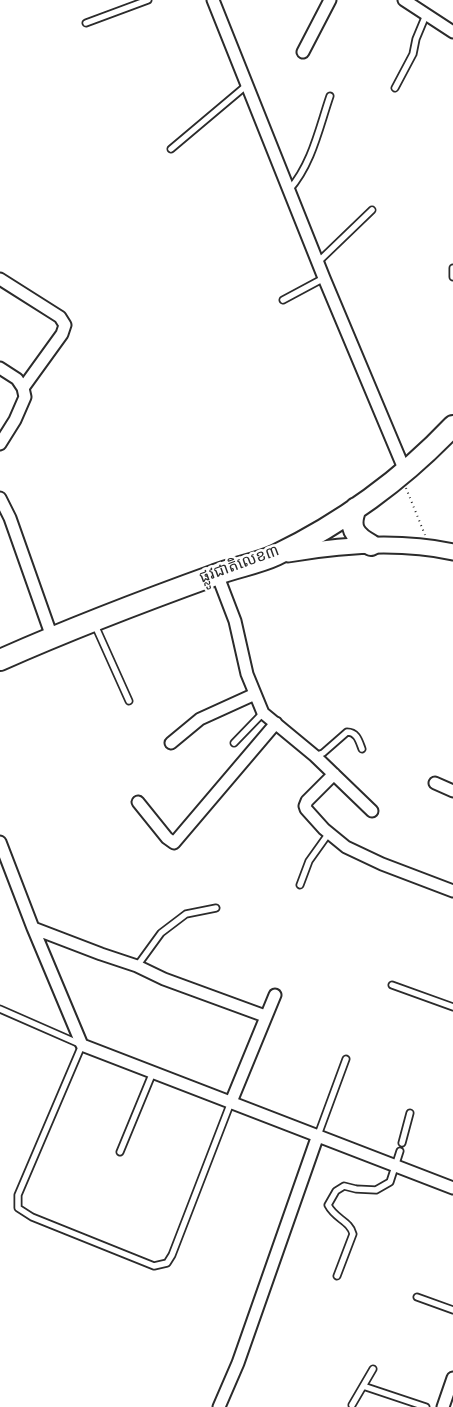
<!DOCTYPE html>
<meta charset="utf-8">
<style>
body{margin:0}
canvas{display:block;background:#fff}
</style>
<canvas width="453" height="1407"></canvas>
<script>
const context = document.querySelector('canvas').getContext('2d');
context.lineJoin = 'round';
function stroke(path, color, width, dash) {
  context.strokeStyle = color;
  context.lineWidth = width;
  context.lineCap = dash ? 'butt' : 'round';
  context.setLineDash(dash || []);
  context.stroke(path);
}
function drawText(font, color, halo, rows, align = 'center') {
  context.font = font + ' Kalam,"Noto Sans Khmer",sans-serif';
  context.lineWidth = 5;
  context.setLineDash([]);
  context.textBaseline = 'middle';
  context.strokeStyle = halo;
  context.fillStyle = color;
  for (const [text, x, y, turn = 0] of rows) {
    context.save();
    context.translate(x, y);
    context.rotate((+turn || 0) * Math.PI / 180);
    context.textAlign = isNaN(turn) ? turn : align;
    if (halo) context.strokeText(text, 0, 0);
    context.fillText(text, 0, 0);
    context.restore();
  }
}
const lane = new Path2D(`
 M86,23L148,0
 M395,88L413,54L416,39L426,15
 M171,149L247,85
 M289,190C312,164 319,128 330,96
 M318,262L372,210
 M453,268V277
 M283,300L324,278
 M94,623L129,701
 M234,743L263,713
 M315,756L323,753L347,732C357,732 359,741 362,749
 M300,885L309,861L329,833
 M137,966L161,933L186,914L216,908
 M392,985L453,1007
 M0,1009L82,1045L18,1195V1208L32,1217L154,1266L167,1263L172,1255L231,1102
 M318,1135L346,1059
 M402,1143L410,1113
 M120,1152L153,1072
 M337,1276L353,1234C350,1221 335,1219 328,1205L336,1191L344,1186L356,1189L376,1190L390,1182L400,1151
 M417,1297L453,1310
 M363,1386L426,1407
 M352,1405L373,1369`);
const street = new Path2D(`
 M213,0L324,278L405,471
 M404,0L453,32
 M303,52L330,0
 M0,279L60,317L65,325L62,334L23,388
 M0,368L17,379L23,388L25,397L15,420L0,444
 M0,498L10,518L52,637
 M217,574L235,621L247,674L263,713L315,756L372,811
 M171,743L200,719L255,694
 M334,774L307,801L305,806L306,809L324,829L346,847L382,864L453,891
 M435,783L453,791
 M138,802L167,838L174,843L276,723
 M0,842L33,928L82,1045L453,1188
 M33,928L101,954L137,966L164,979L265,1016
 M231,1102L275,995
 M219,1407L238,1363L318,1135
 M443,1407L453,1378`);
const secondary = new Path2D(`
 M288,554C341,545 399,540 453,552`);
const highway = new Path2D(`
 M356,508C348,527 354,536 371,545
 M0,660C70,629 143,601 215,575C235,567 257,564 276,555C341,524 403,479 453,426`);
stroke(lane, '#2b2b2b', 9);
stroke(street, '#2b2b2b', 15);
stroke(secondary, '#2b2b2b', 19);
stroke(highway, '#2b2b2b', 24);
stroke(new Path2D(`
 M406,488L425,535`), '#2b2b2b', 2, [1, 4]);
stroke(lane, '#fff', 5.5);
stroke(street, '#fff', 11);
stroke(secondary, '#fff', 15);
stroke(highway, '#fff', 20);
drawText('16px', '#2b2b2b', '#fff', [
 ["ផ្លូវជាតិលេខ៣",240,566,-20]
]);
</script>
